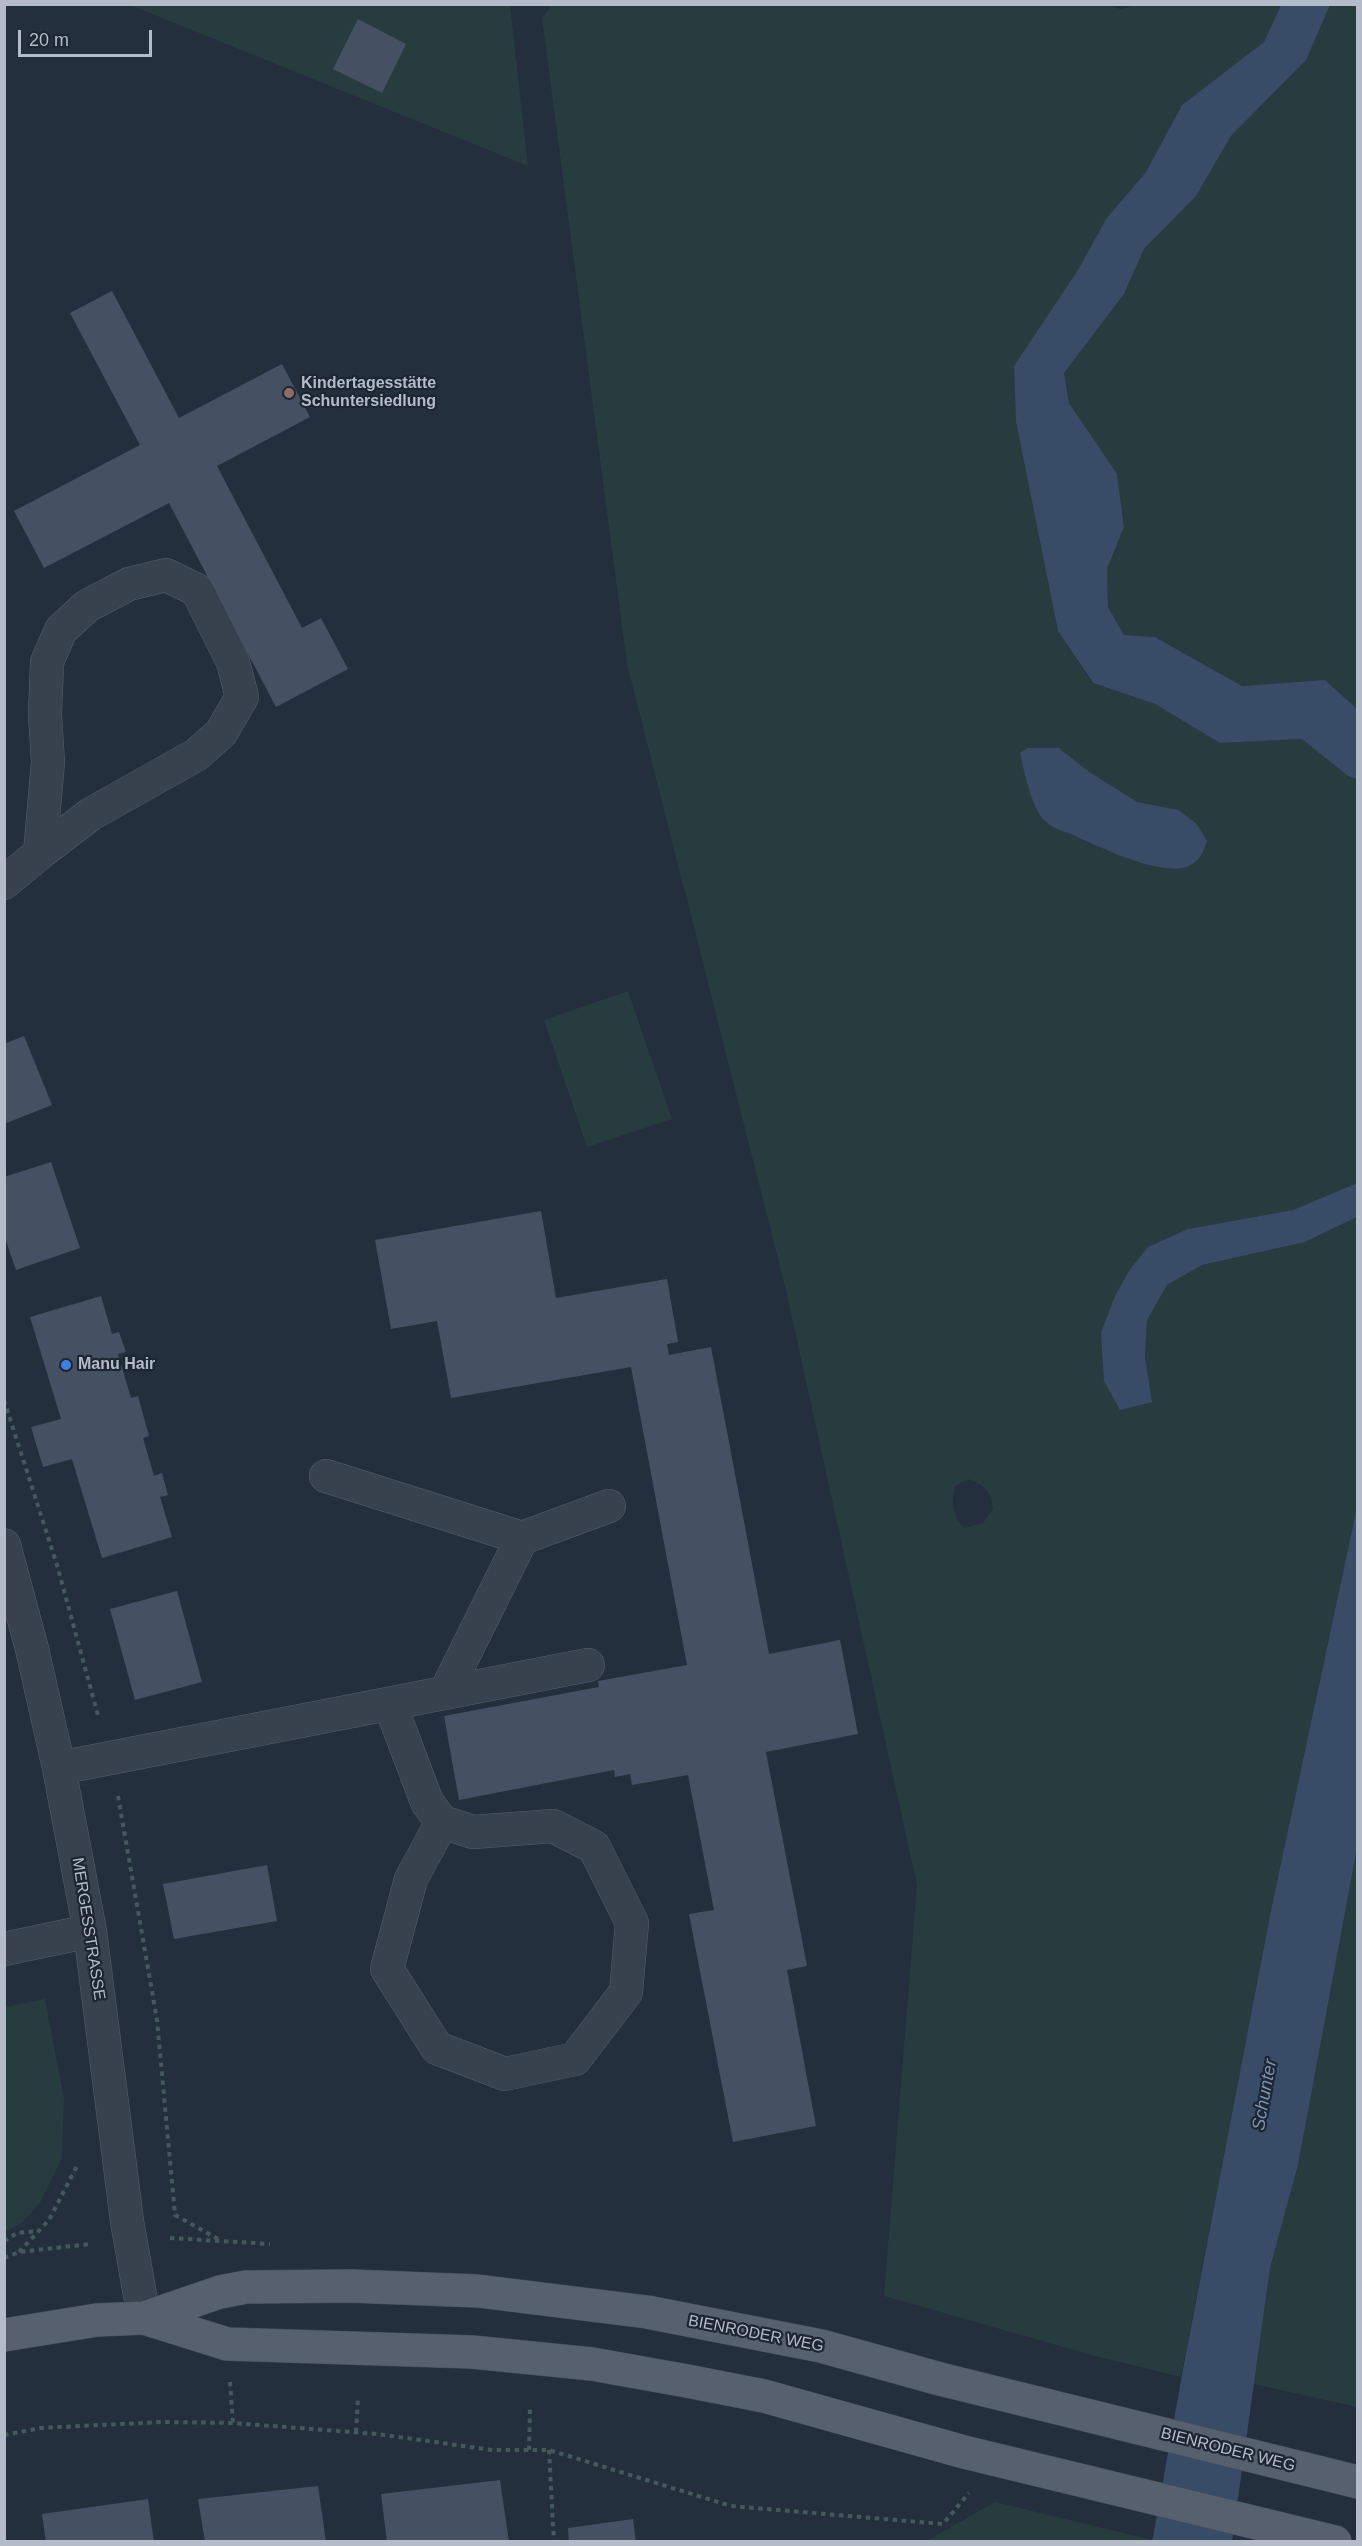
<!DOCTYPE html>
<meta charset="utf-8">
<style>
body{margin:0}
#map{position:relative;width:1362px;height:2546px;overflow:hidden;background:#242f3e;font-family:Arial,sans-serif}
canvas{display:block}
.frame{position:absolute;inset:0;border:6px solid #b4bcc9;pointer-events:none}
.scale{position:absolute;left:18px;top:30px;width:134px;height:27px;box-sizing:border-box;border:3px solid #b4bcc9;border-top:0;padding-left:8px;font-size:18px;line-height:21px;white-space:nowrap;color:#b4bcc9;-webkit-text-stroke:4px #1d2633;paint-order:stroke}
</style>
<div id="map">
<canvas width="1362" height="2546"></canvas>
<div class="frame"></div>
<div class="scale">20 m</div>
</div>
<script>
const context = document.querySelector('canvas').getContext('2d');
context.lineJoin = 'round';
function fillPath(path, color) {
  context.fillStyle = color;
  context.fill(path, 'evenodd');
}
function stroke(path, color, width, dash) {
  context.strokeStyle = color;
  context.lineWidth = width;
  context.lineCap = dash ? 'butt' : 'round';
  context.setLineDash(dash || []);
  context.stroke(path);
}
function drawText(font, color, halo, rows, align = 'center') {
  context.font = font + ' Arial,sans-serif';
  context.lineWidth = 4.5;
  context.setLineDash([]);
  context.textBaseline = 'middle';
  context.strokeStyle = halo;
  context.fillStyle = color;
  for (const [text, x, y, turn = 0] of rows) {
    context.save();
    context.translate(x, y);
    context.rotate((+turn || 0) * Math.PI / 180);
    context.textAlign = isNaN(turn) ? turn : align;
    if (halo) context.strokeText(text, 0, 0);
    context.fillText(text, 0, 0);
    context.restore();
  }
}
fillPath(new Path2D(`
 M552,4H1105L1120,9L1143,4L1281,5L1264,42L1182,105L1146,172L1106,219L1078,270L1014,366L1016,422L1058,631L1092,683L1155,704L1220,743L1302,739L1348,776L1357,779V1183L1293,1210L1188,1229L1129,1271L1152,1402L1145,1357L1147,1319L1167,1285L1202,1265L1305,1242L1357,1217V1507L1271,1910L1181,2377L1095,2356L884,2296L917,1885L785,1286L627,664L542,18ZM1059,748L1088,771L1137,802L1110,852L1045,822L1034,803L1020,753ZM968,1479C986,1486 990,1490 993,1509L983,1523L965,1528C952,1517 951,1502 955,1486Z
 M130,5H510L528,166Z
 M1330,5H1357V709L1325,680L1242,686L1155,637L1124,635L1108,607L1107,569L1124,527L1117,474L1069,403L1064,373L1124,294L1144,249L1196,196L1231,136L1306,60Z
 M628,991L672,1119L587,1147L544,1020Z
 M1357,1848V2407L1253,2384L1270,2268L1298,2165Z
 M45,1999L64,2099L62,2158L41,2201L23,2222L5,2232V2007Z
 M995,2502L1152,2540V2541L925,2542Z`), '#263c3f');
fillPath(new Path2D(`
 M1281,5H1330L1306,60L1231,136L1196,196L1144,249L1124,294L1064,373L1069,403L1117,474L1124,527L1107,569L1108,607L1124,635L1155,637L1242,686L1325,680L1357,709V779L1348,776L1302,739L1220,743L1155,704L1093,683L1058,631L1016,422L1014,366L1078,270L1106,219L1146,172L1182,105L1264,42Z
 M1028,748H1059L1088,771L1137,802L1178,810L1197,824L1207,841C1203,852 1201,860 1189,866C1162,878 1097,846 1071,834C1063,831 1052,828 1046,822C1032,810 1024,771 1020,753Z
 M1357,1183V1217L1305,1242L1202,1265L1167,1285L1147,1320L1145,1357L1152,1402L1120,1410L1104,1381L1101,1333L1115,1296L1129,1271L1148,1247L1188,1229L1293,1210Z
 M1357,1507V1848L1298,2165L1270,2268L1232,2541L1152,2542L1184,2364L1271,1910Z`), '#394c67');
fillPath(new Path2D(`
 M358,19L406,44L382,93L333,69Z
 M112,291L179,418L282,364L310,417L217,466L302,628L321,618L348,669L276,707L169,503L44,568L14,511L140,445L70,313Z
 M24,1036L52,1105L4,1124V1044Z
 M51,1162L80,1248L16,1270L4,1235V1177Z
 M541,1211L556,1298L667,1279L678,1342L667,1344L669,1355L711,1347L769,1654L840,1640L858,1734L766,1752L807,1966L787,1970L816,2126L733,2142L689,1914L714,1910L688,1775L632,1785L630,1774L615,1777L614,1770L459,1800L444,1716L599,1687L598,1681L687,1665L631,1367L451,1398L437,1321L391,1329L375,1240Z
 M101,1296L112,1334L119,1332L126,1352L118,1354L131,1398L138,1396L149,1436L143,1438L154,1476L162,1473L168,1495L160,1497L172,1537L102,1558L72,1459L43,1467L31,1427L61,1419L30,1317Z
 M177,1591L202,1682L135,1700L110,1609Z
 M267,1865L277,1921L174,1939L163,1884Z
 M500,2480L509,2542H387L381,2494Z
 M318,2486L326,2542H205L198,2499Z
 M148,2499L154,2542H46L42,2514Z
 M633,2519L636,2542H569L568,2528Z`), '#455162');
const minor = new Path2D(`
 M4,883L40,853L48,762L45,715L47,662L61,630L87,606L129,584L166,575L197,590L233,662L242,697L221,733L196,755L91,814L40,853
 M326,1476L522,1538
 M4,1545L32,1649L59,1768L90,1931L127,2221L144,2318
 M445,1693L522,1538L609,1506
 M390,1704L427,1802L442,1822L473,1832L553,1826L594,1847L632,1923L626,1992L575,2059L505,2074L437,2048L387,1969L411,1879L442,1822
 M59,1768L588,1665
 M4,1949L90,1931`);
const major = new Path2D(`
 M144,2318L227,2344L472,2352L592,2364L687,2381L764,2396L964,2452L1335,2542
 M4,2335L97,2320L144,2318L220,2292L246,2287L351,2286L478,2291L647,2312L821,2346L940,2379L1358,2482`);
stroke(minor, '#565f6c', 34);
stroke(major, '#414a57', 34);
stroke(new Path2D(`
 M4,1400L57,1565L99,1719
 M118,1796L157,2020L175,2215L218,2239
 M170,2238L270,2244
 M4,2241L17,2233L38,2231
 M19,2252L49,2220L78,2164
 M4,2258L19,2252L90,2244
 M230,2382L233,2423
 M356,2432L358,2398
 M4,2435L41,2428L78,2426L163,2422L233,2423L377,2434L492,2450H549L731,2506L943,2524L969,2493
 M529,2450L530,2408
 M549,2450L554,2542`), '#44595c', 4, [4.5, 4.5]);
stroke(minor, '#38414e', 33);
stroke(major, '#56606e', 33);
for (const [x, y, r, color] of [
 [289,393,6,"#8d6e63"],
 [66,1365,6,"#3f7fe0"]
]) {
  const dot = new Path2D();
  dot.arc(x, y, r, 0, 2 * Math.PI);
  context.fillStyle = color;
  context.fill(dot);
  stroke(dot, '#1d2633', 2);
}
drawText('bold 16px', '#b4bcc9', '#1d2633', [
 ["Kindertagesstätte",301,384],
 ["Schuntersiedlung",301,402],
 ["Manu Hair",78,1365]
], 'left');
drawText('16px', '#b4bcc9', '#1d2633', [
 ["MERGESSTRASSE",88,1929,81],
 ["BIENRODER WEG",756,2334,11],
 ["BIENRODER WEG",1228,2450,14]
]);
drawText('italic 18px', '#7c92b1', '#1d2633', [
 ["Schunter",1265,2095,-80]
]);
</script>
